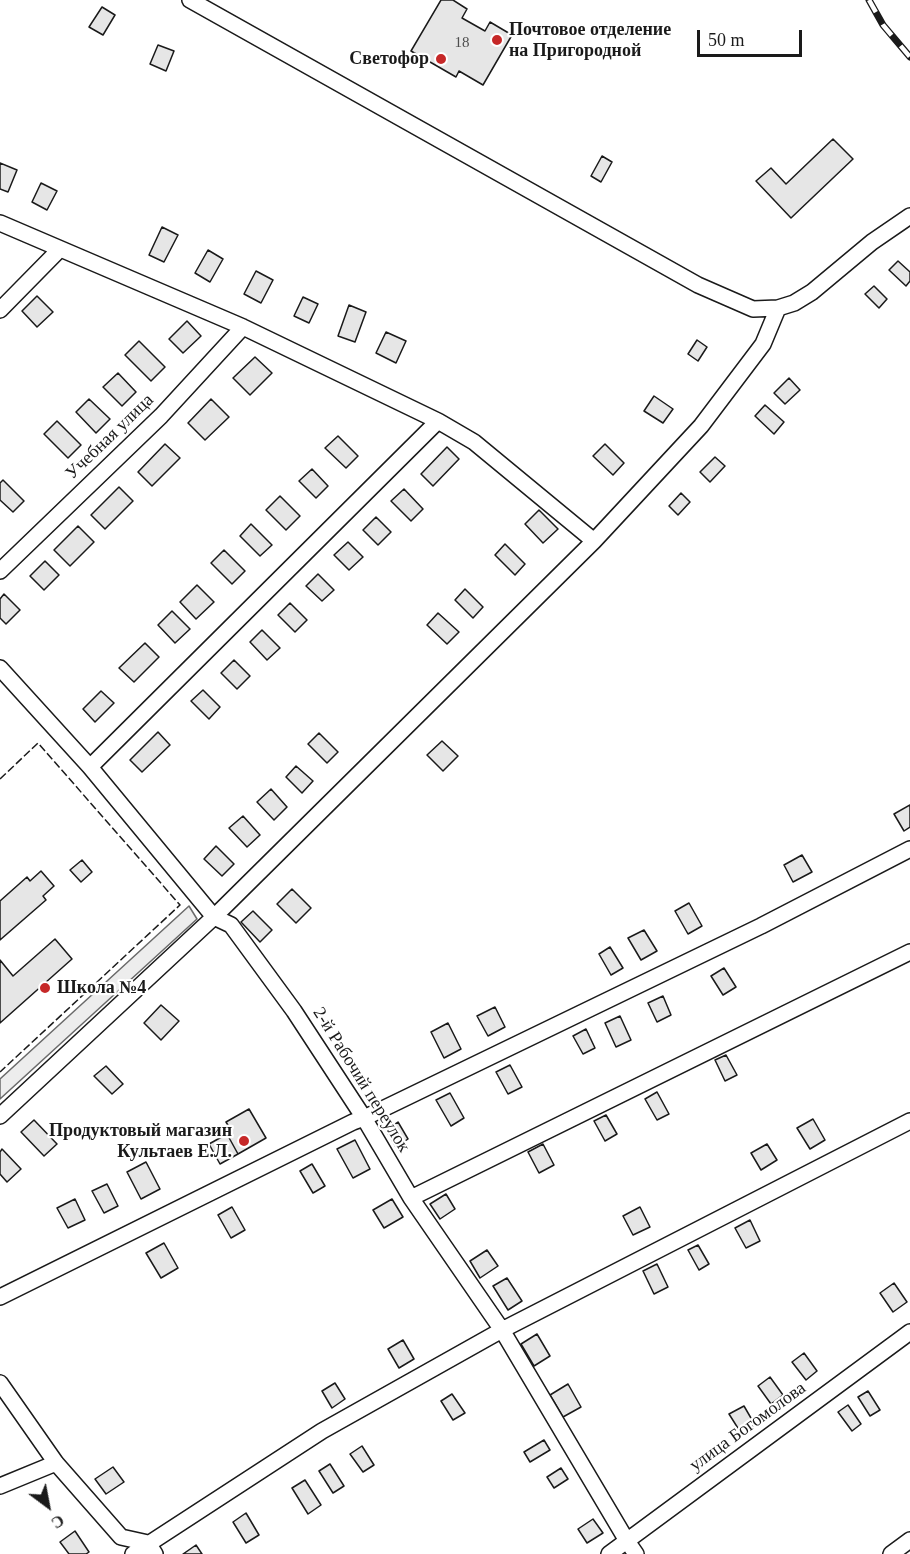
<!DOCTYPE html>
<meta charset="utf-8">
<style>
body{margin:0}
#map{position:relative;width:910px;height:1554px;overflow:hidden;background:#fff;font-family:Georgia,serif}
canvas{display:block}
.north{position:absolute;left:18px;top:1476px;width:60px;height:60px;-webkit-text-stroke:4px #fff;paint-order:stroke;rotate:148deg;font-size:16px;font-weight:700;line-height:24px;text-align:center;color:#1a1a1a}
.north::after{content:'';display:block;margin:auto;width:21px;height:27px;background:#1a1a1a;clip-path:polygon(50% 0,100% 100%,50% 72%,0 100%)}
.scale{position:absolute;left:697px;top:30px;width:105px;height:27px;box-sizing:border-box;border:3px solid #1a1a1a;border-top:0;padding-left:8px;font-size:18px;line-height:21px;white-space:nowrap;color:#1a1a1a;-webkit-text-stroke:4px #fff;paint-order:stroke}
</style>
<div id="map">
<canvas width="910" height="1554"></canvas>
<div class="north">С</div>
<div class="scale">50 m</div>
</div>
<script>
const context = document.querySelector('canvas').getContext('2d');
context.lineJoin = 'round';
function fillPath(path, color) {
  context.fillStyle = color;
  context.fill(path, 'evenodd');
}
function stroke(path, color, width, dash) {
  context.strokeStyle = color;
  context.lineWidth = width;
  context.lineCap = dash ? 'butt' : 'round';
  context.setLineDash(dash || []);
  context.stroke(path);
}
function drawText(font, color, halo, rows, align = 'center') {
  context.font = font + ' Georgia,serif';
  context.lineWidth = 4.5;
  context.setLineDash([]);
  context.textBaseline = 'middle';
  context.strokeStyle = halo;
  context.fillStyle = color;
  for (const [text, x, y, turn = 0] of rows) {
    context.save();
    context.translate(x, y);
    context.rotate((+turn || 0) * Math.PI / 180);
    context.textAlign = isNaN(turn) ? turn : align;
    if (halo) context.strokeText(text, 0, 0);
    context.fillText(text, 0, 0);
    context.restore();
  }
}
const built = new Path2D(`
 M189,906L197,919L0,1099V1079Z`);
fillPath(built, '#ededed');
stroke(built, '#6a6a6a', 1.5);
const building = new Path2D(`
 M441,0H453L467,9L462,18L485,31L490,22L512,35L483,85L459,71L456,77L411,51Z
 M102,7L115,15L103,35L89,27Z
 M158,45L174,51L166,71L150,64Z
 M833,139L853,159L791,218L756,181L771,168L786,184Z
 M602,156L612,162L601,182L591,176Z
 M0,163L17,170L8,192L0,189Z
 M41,183L57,191L47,210L32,202Z
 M162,227L178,235L164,262L149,255Z
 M208,250L223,259L210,282L195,273Z
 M898,261L910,272V281L906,286L889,270Z
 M256,271L273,280L261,303L244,294Z
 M874,286L887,299L879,308L865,294Z
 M37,296L53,312L37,327L22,311Z
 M303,297L318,304L309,323L294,316Z
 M349,305L366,312L355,342L338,336Z
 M187,321L201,336L183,353L169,339Z
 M386,332L406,341L396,363L376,353Z
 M697,340L707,347L698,361L688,354Z
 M139,341L165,367L151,381L125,355Z
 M255,357L272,373L250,395L233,378Z
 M118,373L136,392L122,406L103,387Z
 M789,378L800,390L785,404L774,393Z
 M654,396L673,409L663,423L644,411Z
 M89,399L110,419L96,433L76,412Z
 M211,399L229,417L205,440L188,423Z
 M765,405L784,422L774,434L755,416Z
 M57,421L81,445L68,458L44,434Z
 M338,436L358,456L346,468L325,448Z
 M165,444L180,458L152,486L138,472Z
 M605,444L624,463L613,475L593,456Z
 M447,447L459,459L433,486L421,474Z
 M715,457L725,466L710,482L700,472Z
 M312,469L328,486L316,498L299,481Z
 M3,480L24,501L13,512L0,500V483Z
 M119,487L133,501L105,529L91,515Z
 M404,489L423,509L411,521L391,501Z
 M681,493L690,502L678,515L669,506Z
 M280,496L300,516L286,530L266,510Z
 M539,510L558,529L543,543L525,524Z
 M376,517L391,532L378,545L363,530Z
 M251,524L272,545L260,556L240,536Z
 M78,526L94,542L70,566L54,550Z
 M348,542L363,557L349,570L334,555Z
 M505,544L525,564L515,575L495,555Z
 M224,550L245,571L232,584L211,563Z
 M45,561L59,575L44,590L30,576Z
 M318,574L334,590L322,601L306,586Z
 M197,585L214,602L196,619L180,602Z
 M465,589L483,607L473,618L455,600Z
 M4,594L20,610L6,624L0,618V599Z
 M290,603L307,620L295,632L278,615Z
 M172,611L190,629L175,643L158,625Z
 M438,613L459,632L447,644L427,625Z
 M262,630L280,648L267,660L250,642Z
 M145,643L159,657L134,682L119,668Z
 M234,660L250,676L237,689L221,673Z
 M203,690L220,707L209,719L191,701Z
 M101,691L114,703L95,722L83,709Z
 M158,732L170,745L142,772L130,760Z
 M319,733L338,752L327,763L308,744Z
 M442,741L458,756L443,771L427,755Z
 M296,766L313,781L302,793L286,777Z
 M271,789L287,807L274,820L257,802Z
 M910,805V827L904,831L894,814Z
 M243,816L260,835L247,847L229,828Z
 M216,846L234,864L222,876L204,859Z
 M802,855L812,872L793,882L784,865Z
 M82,860L92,872L81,882L70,870Z
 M41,871L54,886L43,896L46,900L0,940V901L27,877L30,881Z
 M292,889L311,908L296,923L277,904Z
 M689,903L702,926L688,934L675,911Z
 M253,911L272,930L260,942L241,922Z
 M644,930L657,951L641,960L628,938Z
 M55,939L72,959L0,1023V960L13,976Z
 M610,947L623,968L611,975L599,954Z
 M724,968L736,987L723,995L711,976Z
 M663,996L671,1015L657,1022L648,1003Z
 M161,1005L179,1021L161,1040L144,1023Z
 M495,1007L505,1027L488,1036L477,1016Z
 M620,1016L631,1040L616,1047L605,1023Z
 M448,1023L461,1049L444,1058L431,1032Z
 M586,1029L595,1048L583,1054L573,1036Z
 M726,1055L737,1075L725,1081L715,1060Z
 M510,1065L522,1087L508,1094L496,1072Z
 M106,1066L123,1084L112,1094L94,1076Z
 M657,1092L669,1114L657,1120L645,1099Z
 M450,1093L464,1118L451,1126L436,1100Z
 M249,1109L266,1138L238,1154L227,1134L232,1132L226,1122Z
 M606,1115L617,1134L605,1141L594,1121Z
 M813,1119L825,1140L810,1149L797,1128Z
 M34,1120L57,1144L44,1156L21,1132Z
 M398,1122L408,1139L396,1147L386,1130Z
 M227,1134L238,1154L220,1164L209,1144Z
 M355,1140L370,1169L353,1178L337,1149Z
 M543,1144L554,1165L539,1173L528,1152Z
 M767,1144L777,1160L761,1170L751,1153Z
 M2,1149L21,1169L7,1182L0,1174V1152Z
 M146,1162L160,1189L141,1199L127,1172Z
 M312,1164L325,1186L313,1193L300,1171Z
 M107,1184L118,1206L104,1213L92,1191Z
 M446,1194L455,1209L440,1219L430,1204Z
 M75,1199L85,1220L68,1228L57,1208Z
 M392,1199L403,1217L384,1228L373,1210Z
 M232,1207L245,1230L231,1238L218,1215Z
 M640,1207L650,1227L633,1235L623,1216Z
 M750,1220L760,1241L746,1248L735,1228Z
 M164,1243L178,1268L161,1278L146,1253Z
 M698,1245L709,1264L699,1270L688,1250Z
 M487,1250L498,1266L480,1278L470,1261Z
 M657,1264L668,1287L654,1294L643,1271Z
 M507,1278L522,1301L508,1310L493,1286Z
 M894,1283L907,1302L893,1312L880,1293Z
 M537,1334L550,1356L534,1366L521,1344Z
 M403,1340L414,1359L399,1368L388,1349Z
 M804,1353L817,1371L806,1380L792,1362Z
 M770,1377L783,1395L771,1404L758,1386Z
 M335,1383L345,1399L332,1408L322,1391Z
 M568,1384L581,1407L563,1417L550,1395Z
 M868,1391L880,1410L870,1416L858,1397Z
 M452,1394L465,1413L453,1420L441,1401Z
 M848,1405L861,1424L852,1431L838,1412Z
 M744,1406L755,1425L741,1433L729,1414Z
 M544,1440L550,1450L530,1462L524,1452Z
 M362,1446L374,1465L363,1472L350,1454Z
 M330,1464L344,1486L333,1493L319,1471Z
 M113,1467L124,1482L106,1494L95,1479Z
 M561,1468L568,1479L554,1488L547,1477Z
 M305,1480L321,1505L308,1514L292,1488Z
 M246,1513L259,1535L246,1543L233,1522Z
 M593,1519L603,1533L587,1543L578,1529Z
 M75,1531L89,1552L86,1554H69L60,1542Z
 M196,1545L202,1554H183Z`);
fillPath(building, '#e6e6e6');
stroke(building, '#1a1a1a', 1.5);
const minor = new Path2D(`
 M190,0L698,285L753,309L778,308L794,303L812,292L872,242L910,216
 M0,223L243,327L438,421L474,442L594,541
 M0,310L60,249
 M0,571L161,416L243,327
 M0,668L90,767L214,917L231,925L294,1011L364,1118L411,1198L502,1330L627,1541L636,1554
 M90,767L438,421
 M0,1116L214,917L594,541L701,426L763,344L778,308
 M411,1198L910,952
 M0,1297L353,1122L364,1118L761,926L910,849
 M0,1383L56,1463L121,1537L148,1543L155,1554
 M0,1486L56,1463
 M133,1554L322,1431L502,1330L910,1121
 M609,1554L910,1332
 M891,1554L910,1540`);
stroke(minor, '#1a1a1a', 18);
stroke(minor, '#fff', 15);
const rail = new Path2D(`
 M869,0L883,25L910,57`);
stroke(rail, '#1a1a1a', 7);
stroke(rail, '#fff', 4.5, [14]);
stroke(new Path2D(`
 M0,779L38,743L180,905L0,1072`), '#1a1a1a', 1.5, [8, 3]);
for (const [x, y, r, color] of [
 [497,40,6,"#c62828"],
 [441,59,6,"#c62828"],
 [45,988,6,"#c62828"],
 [244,1141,6,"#c62828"]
]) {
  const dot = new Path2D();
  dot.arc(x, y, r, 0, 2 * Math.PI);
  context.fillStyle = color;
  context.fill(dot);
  stroke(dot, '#fff', 2);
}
drawText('15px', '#4d4d4d', null, [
 ["18",462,43]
]);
drawText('bold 18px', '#1a1a1a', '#fff', [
 ["Почтовое отделение",509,30],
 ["на Пригородной",509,51],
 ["Светофор",429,59,"right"],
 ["Школа №4",57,988],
 ["Продуктовый магазин",232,1131,"right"],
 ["Культаев Е.Л.",232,1152,"right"]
], 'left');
drawText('18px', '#1a1a1a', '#fff', [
 ["Учебная улица",110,437,-44],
 ["2-й Рабочий переулок",361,1080,58],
 ["улица Богомолова",748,1427,-36]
]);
</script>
